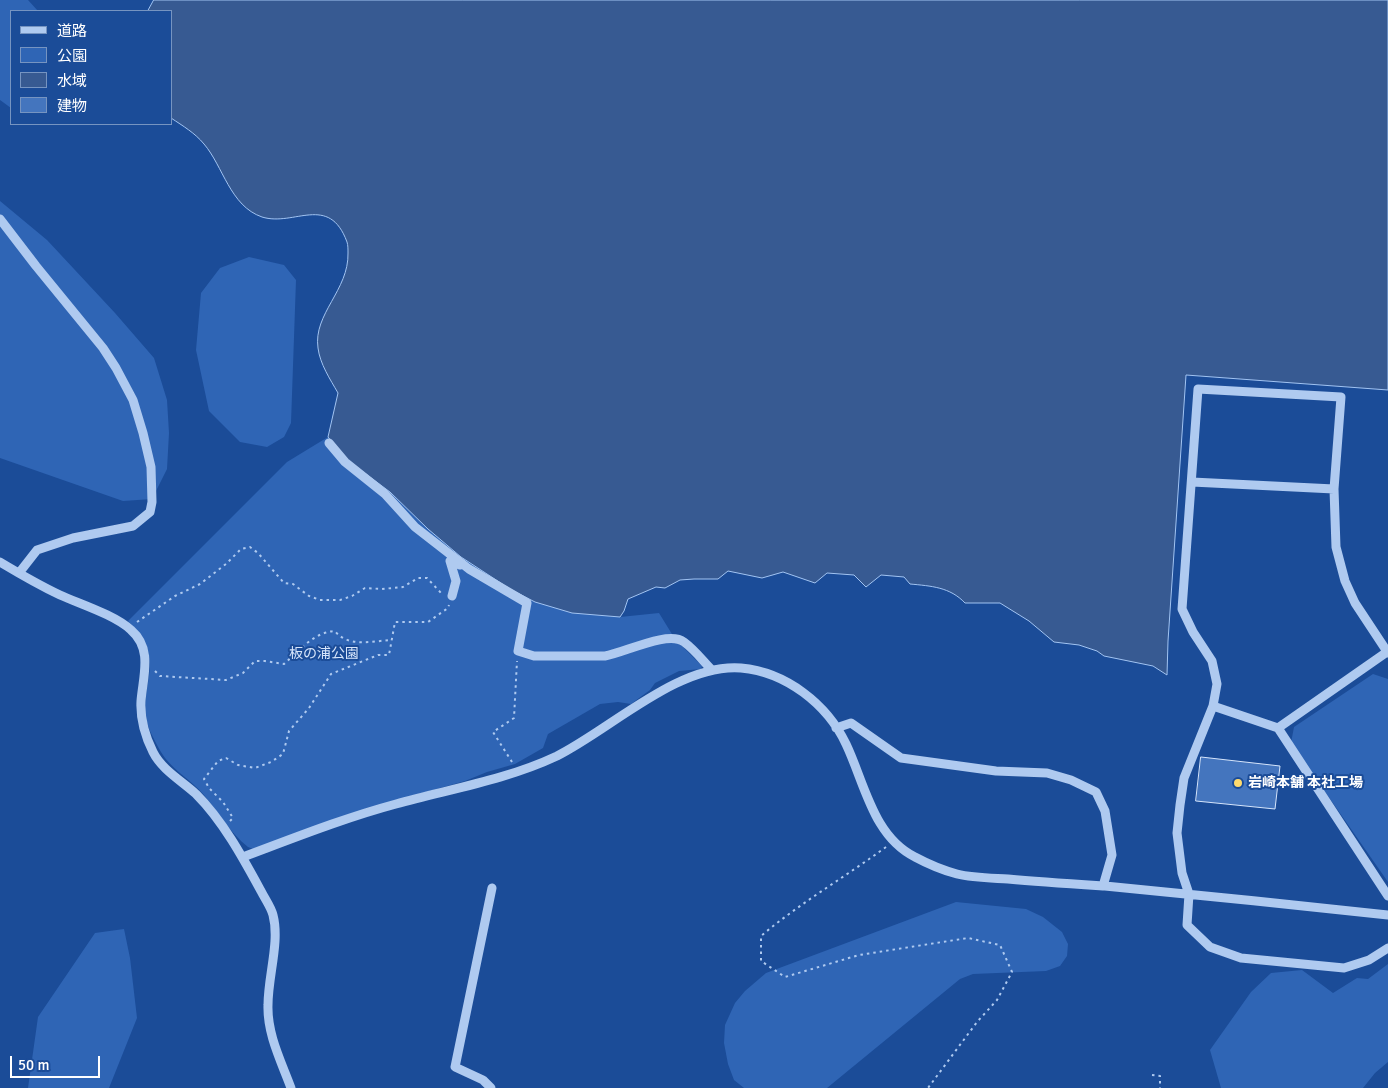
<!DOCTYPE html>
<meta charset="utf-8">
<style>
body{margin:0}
#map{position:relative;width:1388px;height:1088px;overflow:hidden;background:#1b4c98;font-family:Signika,"Noto Sans JP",sans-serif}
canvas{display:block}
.legend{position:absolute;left:10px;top:10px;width:162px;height:115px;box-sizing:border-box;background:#1b4c98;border:1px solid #7694c1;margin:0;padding:6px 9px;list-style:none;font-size:15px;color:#fff}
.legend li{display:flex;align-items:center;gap:10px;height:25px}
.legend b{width:25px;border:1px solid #7694c1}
.scale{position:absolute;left:10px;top:1056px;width:90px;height:22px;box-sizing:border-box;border:2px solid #fff;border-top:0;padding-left:6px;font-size:15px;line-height:18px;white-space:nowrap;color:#fff;-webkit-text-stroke:4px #1b4c98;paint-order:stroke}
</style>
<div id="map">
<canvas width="1388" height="1088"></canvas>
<ul class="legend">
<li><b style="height:6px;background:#afcaf0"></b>道路</li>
<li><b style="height:14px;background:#2f65b5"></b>公園</li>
<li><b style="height:14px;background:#375a92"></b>水域</li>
<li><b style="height:14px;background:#4475be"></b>建物</li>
</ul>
<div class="scale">50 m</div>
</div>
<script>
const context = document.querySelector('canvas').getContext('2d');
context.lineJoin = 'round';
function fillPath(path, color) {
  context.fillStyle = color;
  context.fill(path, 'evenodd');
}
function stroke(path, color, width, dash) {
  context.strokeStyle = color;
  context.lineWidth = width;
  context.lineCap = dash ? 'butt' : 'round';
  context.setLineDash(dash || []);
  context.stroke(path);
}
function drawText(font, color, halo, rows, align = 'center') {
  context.font = font + ' Signika,"Noto Sans JP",sans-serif';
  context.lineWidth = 4;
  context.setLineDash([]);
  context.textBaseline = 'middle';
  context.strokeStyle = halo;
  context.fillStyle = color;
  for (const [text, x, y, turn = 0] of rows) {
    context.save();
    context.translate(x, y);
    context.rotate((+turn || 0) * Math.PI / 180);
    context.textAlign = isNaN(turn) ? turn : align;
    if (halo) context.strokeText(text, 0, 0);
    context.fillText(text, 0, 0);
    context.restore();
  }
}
fillPath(new Path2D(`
 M0,0H28L38,11H11V108L0,100Z
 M0,201L47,240L115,313L154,358L167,400L169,433L167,469L152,499L123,501L0,458Z
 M249,257L284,265L296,280L291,423L284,437L267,447L240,442L209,411L196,350L201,293L220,268Z
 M328,437L346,459L390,492L428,529L620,617L659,613L675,639L702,666L701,669L679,671L655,683L650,690L631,704L618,702L600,704L548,734L543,748L515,764L487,772L465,781L408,797L253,849L248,847C230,833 218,812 204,795C192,781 176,772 165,758C159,750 154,739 150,731C133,688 172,663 128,621L287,462Z
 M1373,674L1388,679V882L1291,743L1294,727Z
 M956,902L1026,909L1043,917L1062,932L1068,944L1067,956L1060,966L1046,971L973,974L960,979L827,1088H744L734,1080L728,1064L724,1043L725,1025L735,1003L745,991L766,973Z
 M124,929L130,958L137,1018L109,1088H28L38,1017L95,933Z
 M1388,964V1062L1375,1073L1363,1088H1221L1210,1050L1251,992L1271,973L1302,970L1333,993L1357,978L1368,979Z`), '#2f65b5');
const water = new Path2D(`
 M154,0H1388V390L1186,375L1168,641L1167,675L1153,666L1104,656L1097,651L1079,645L1054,642L1029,621L1000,603H965C950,587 931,586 910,584L904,577L881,575L866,587L854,575L827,573L815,583L783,572L762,578L728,571L718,579H694L680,580L665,588L656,587L628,599L624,611L620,617L572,613L535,602L510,589L461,557L428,529L390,492L346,459L328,437L338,393C330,379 320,364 318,348C313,314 349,290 348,253C348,249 348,245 347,242C329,193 294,227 262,217C230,206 223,166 204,144C195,133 183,126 171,118V11H148Z`);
fillPath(water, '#375a92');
stroke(water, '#a2c4f2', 1);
const building = new Path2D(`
 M1201,757L1280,766L1275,809L1196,801Z`);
fillPath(building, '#4475be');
stroke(building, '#d6e5fb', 1);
stroke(new Path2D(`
 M137,622L175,596L200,584L226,564L241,549L250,547L258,553L284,583L293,584L309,596L320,600H340L352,596L365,588L382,589L403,587L418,578H427L442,594
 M155,671L160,676L226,680L243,673L255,661H265L284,664C300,650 314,632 335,631C348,648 373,641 391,640
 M512,762L493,732L514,718L517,661
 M230,821L233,818L223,802L209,788L204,779L218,761L226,758L238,765L255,768L271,762L283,754L289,731L309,708L331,674L378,655H389L395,622H428L448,608L449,605
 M886,847C845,877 800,903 761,936V961L785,977L859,955L968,938L1000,945L1012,972L997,1000L977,1022L928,1088
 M1152,1075L1160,1076V1088`), '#afcaf0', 2, [2.5, 4]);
stroke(new Path2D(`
 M0,219L36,266L103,348L116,368L133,400L143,433L151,467L152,502L150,512L133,526L73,538L37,550L19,573
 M329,443L345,462L385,494L415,527L469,569L527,603L518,651L534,656H605C624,653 668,630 684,642C695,650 703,661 712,670
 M1192,482L1334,489
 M0,562C20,574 39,585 60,595C80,604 115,615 131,630C153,649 143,676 141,701C140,719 145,736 153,752C162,770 182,781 196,794C223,821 243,858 261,891C265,899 271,907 273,915C280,942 268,976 268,1005C267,1034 281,1061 291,1088
 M452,596L456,581L450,561L460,565
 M1388,653L1355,603L1345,581L1336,547L1334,489L1341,397L1198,389L1182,609L1193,632L1212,661L1217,684L1213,706L1184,778L1180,805L1177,833L1182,873L1189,894L1187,925L1210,947L1241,958L1344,968L1369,960L1388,948
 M1213,706L1278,728L1388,896
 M836,728L851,723L901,758L996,771L1047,773L1071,780L1096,792L1105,811L1112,855L1103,886
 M1278,728L1387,652
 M243,857C294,838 344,818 396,804C450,789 506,780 557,756C611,729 679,663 741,668C786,672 827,704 846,744C865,784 873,836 915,857C928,864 942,870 957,874C973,878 991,878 1008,879C1040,882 1073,884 1105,886C1199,895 1294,905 1388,915
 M491,1088L483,1080L455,1067L492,888`), '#afcaf0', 9);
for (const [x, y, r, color] of [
 [1238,783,5,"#ffdb6e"]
]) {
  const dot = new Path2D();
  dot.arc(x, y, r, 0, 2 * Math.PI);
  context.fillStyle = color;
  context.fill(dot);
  stroke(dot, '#1b4c98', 2);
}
drawText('14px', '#d6e5fb', '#1b4c98', [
 ["板の浦公園",324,654]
]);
drawText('bold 14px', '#fff', '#1b4c98', [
 ["岩崎本舗 本社工場",1248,783]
], 'left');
</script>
